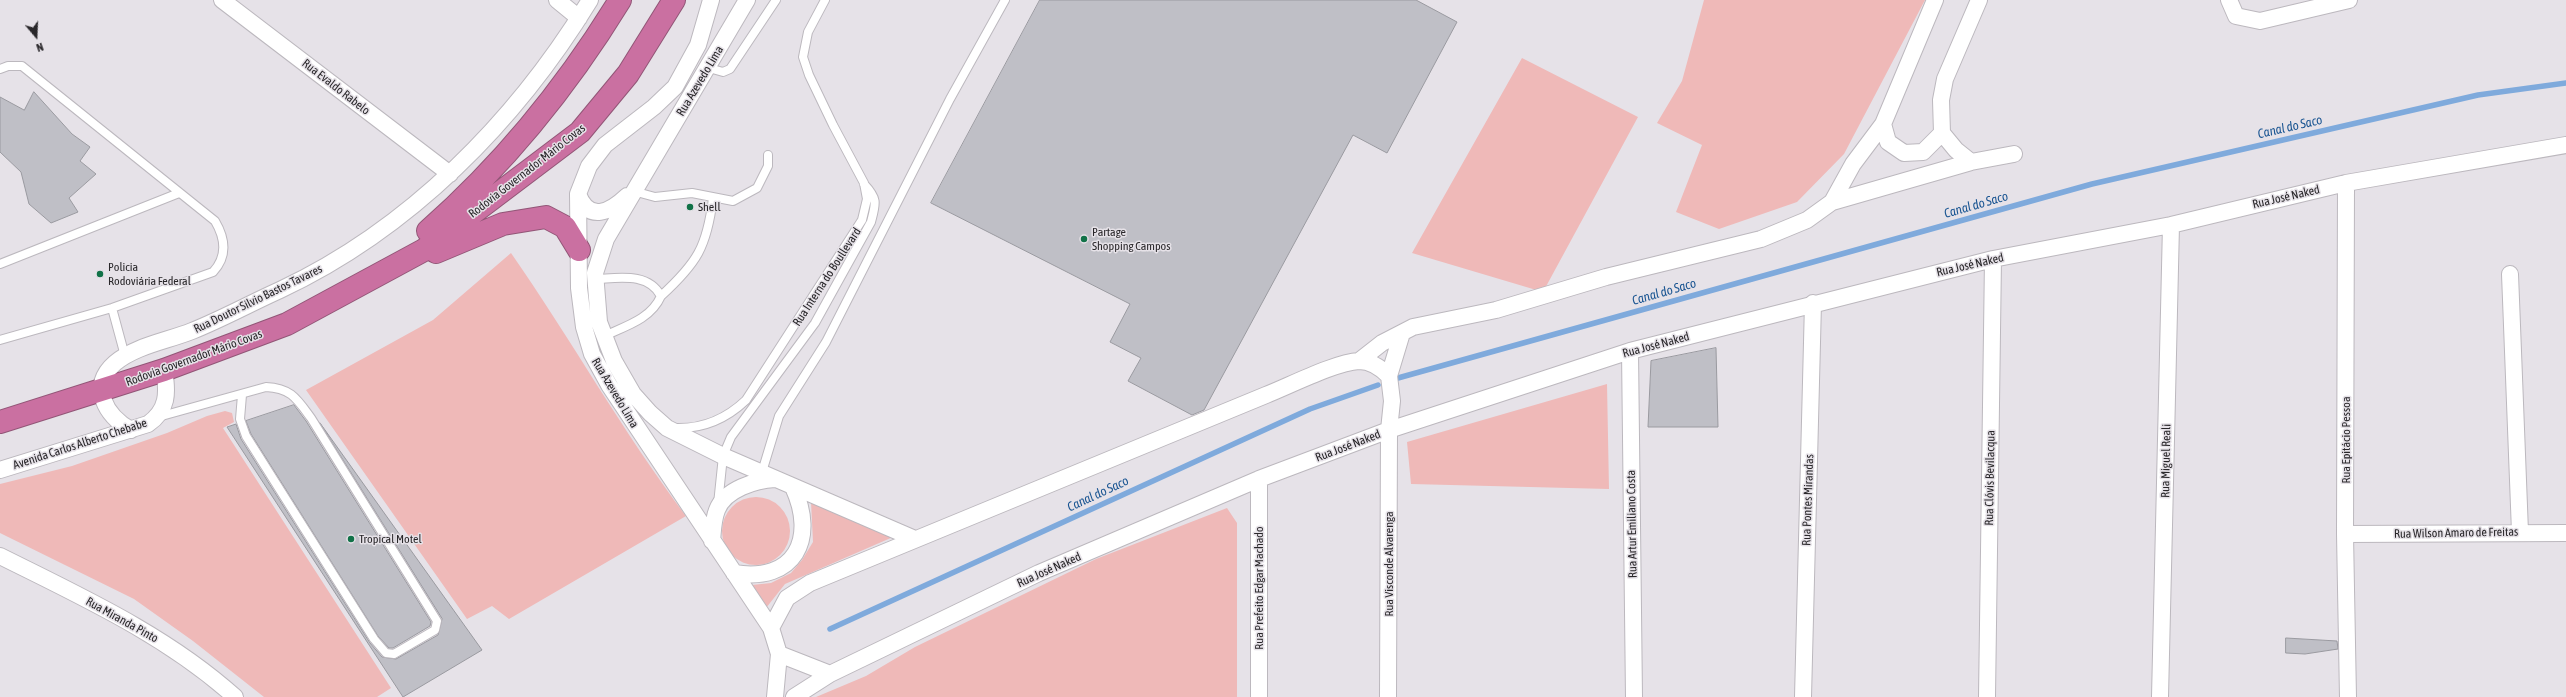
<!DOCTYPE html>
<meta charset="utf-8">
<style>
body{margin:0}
#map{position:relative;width:2566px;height:697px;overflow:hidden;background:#e6e2e8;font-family:"Asap Condensed",sans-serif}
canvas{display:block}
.north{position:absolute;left:16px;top:16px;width:40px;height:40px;-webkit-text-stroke:3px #e6e2e8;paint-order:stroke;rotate:161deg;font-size:11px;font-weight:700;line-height:16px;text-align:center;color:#29272a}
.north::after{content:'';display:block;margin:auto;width:14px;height:18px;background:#29272a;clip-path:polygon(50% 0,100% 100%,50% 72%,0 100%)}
</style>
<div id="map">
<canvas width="2566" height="697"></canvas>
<div class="north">N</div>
</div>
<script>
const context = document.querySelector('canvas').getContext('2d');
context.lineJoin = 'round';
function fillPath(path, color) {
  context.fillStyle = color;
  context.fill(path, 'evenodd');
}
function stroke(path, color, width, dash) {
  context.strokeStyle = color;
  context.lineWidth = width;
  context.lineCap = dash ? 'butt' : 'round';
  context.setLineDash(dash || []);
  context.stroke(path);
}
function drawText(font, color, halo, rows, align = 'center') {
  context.font = font + ' "Asap Condensed",sans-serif';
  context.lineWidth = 3;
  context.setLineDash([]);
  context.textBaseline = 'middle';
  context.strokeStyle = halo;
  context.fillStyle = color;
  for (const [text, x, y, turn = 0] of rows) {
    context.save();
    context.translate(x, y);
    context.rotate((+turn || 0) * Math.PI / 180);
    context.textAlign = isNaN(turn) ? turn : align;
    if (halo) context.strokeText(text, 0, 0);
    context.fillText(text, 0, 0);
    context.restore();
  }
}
fillPath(new Path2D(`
 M1704,0H1925L1844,154L1797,202L1719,229L1676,212L1702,145L1657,123L1682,81Z
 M1522,58L1638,117L1543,292L1412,253Z
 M511,253C571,339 622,431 686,516L509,619L492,606L467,619L306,390L433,320Z
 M1607,384L1609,489L1411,484L1407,442Z
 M225,411L232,413L234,422L223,428L391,688L377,697H264L193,641L134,599L0,533V484L72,466L167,433L207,416Z
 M722 531a34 34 0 1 1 68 0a34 34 0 1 1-68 0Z
 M811,502L893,537L785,584L766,608L752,585L771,583L791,573L802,560L813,542Z
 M1227,508L1237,523V697H816L866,676L915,647L1096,559Z`), '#efb9b8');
stroke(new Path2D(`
 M1398,378L2092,184L2478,95L2566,83
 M830,629L1310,409L1378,385`), '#7faadc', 5.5);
const building = new Path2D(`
 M1040,0H1416L1457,22L1387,153L1353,135L1204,410L1192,415L1128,381L1141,358L1110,342L1130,304L931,203Z
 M34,92L72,134L90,147L80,161L96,174L69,198L78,212L51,223L29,204L21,172L0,152V97L24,110Z
 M1716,348L1718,427H1648L1651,361Z
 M294,405L306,421L431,622L430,626L393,648H389L378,636L251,434L246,421Z
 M320,423L482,650L403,697L227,427L236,424L241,439L370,643L382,657L396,659L438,635L442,619Z
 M2286,638L2337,641L2338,649L2305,654L2286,653Z`);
fillPath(building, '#bfbfc6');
stroke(building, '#9a9aa0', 1);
const lane = new Path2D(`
 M709,68L723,72L730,69L776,0
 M0,69L8,66H22L215,221C225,238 228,256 213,272L112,308L0,340
 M633,191L655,197L692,193L733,201L757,188L768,166V155
 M0,264L179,193
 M596,279C619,278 648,272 661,296C651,319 626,326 604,336
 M661,296C697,263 707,247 713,198
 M112,308L125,356
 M158,417L266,387C291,388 297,399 311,418L437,621L435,630L394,654L386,653L374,639L246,436L240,419L242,395
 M675,428C703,429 726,419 746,400L862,220L867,199L864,183L833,125L809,75L803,57L808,32L825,0
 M762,472L779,416L826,342L950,99L1005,0
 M718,504L723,456L731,437L815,323L871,222C876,203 878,199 864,184`);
const street = new Path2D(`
 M222,0L450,174
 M557,0L579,18
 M711,0L698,45L675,87L654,107L605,145L589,166L578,194L579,288L584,327L592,354L609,385L771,628L779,654L775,697
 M747,0L606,239L595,273L599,322L614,361L633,394L650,413L667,428L723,456L915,539
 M2229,0L2236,16L2260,21L2349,0
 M1883,124L1888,142L1904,153L1923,152L1942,133
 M1971,162L1956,150L1942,133L1941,100L1945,79L1979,0
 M2346,183L2345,534L2348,697
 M578,194C589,223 610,212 627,196
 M1832,202L1853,164L1883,124L1935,0
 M2510,274L2520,532
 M1630,351L1634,697
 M1359,361L1382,343L1413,327L1496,310L1606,277L1761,239L1807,220L1832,202L1971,162L2014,154
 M1389,376L1402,333
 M131,430C106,416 88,386 115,363C135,346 167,341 192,331C222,319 251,303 280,290C410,229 516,121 590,0
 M0,470L148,424C168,410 168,393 164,370
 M1259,479V697
 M2345,534L2566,533
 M712,541C713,531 713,520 717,510C725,489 756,480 775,479
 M0,556C82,597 166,635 235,697
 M734,573C795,583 817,539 793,487
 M771,628L787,598L810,583L1266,395C1289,386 1336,362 1359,361C1370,361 1381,368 1389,376L1392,401L1389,430L1388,697
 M779,654L830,674
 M794,697L830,674L1039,573L1259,479L1389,430L1630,351L1993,259L2171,225L2346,183L2566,145
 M1803,697L1813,303
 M1987,697L1993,259
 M2160,697L2171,225`);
const highway = new Path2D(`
 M428,231C503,165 568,85 620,0
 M436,252L503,224L546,217L565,227L579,250
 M0,422L164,370L287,324L424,250L580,132L628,74L674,0`);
stroke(lane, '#bcb8be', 10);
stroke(street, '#bcb8be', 18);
stroke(highway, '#925677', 24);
stroke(lane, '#fff', 8);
stroke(street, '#fff', 16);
stroke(highway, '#ca70a1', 22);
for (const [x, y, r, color] of [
 [690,207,4,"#117248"],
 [1084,239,4,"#117248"],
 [100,274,4,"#117248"],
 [351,539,4,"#117248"]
]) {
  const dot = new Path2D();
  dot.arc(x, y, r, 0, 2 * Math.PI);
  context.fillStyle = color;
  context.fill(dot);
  stroke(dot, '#e6e2e8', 1.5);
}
drawText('12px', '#29272a', '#e6e2e8', [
 ["Rua Azevedo Lima",700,81,-59],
 ["Rua Evaldo Rabelo",336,87,38],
 ["Rodovia Governador Mário Covas",527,171,-38],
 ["Rua José Naked",2286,197,-13],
 ["Rua José Naked",1970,265,-13],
 ["Rua Interna do Boullevard",827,277,-57],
 ["Rua Doutor Silvio Bastos Tavares",258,299,-26],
 ["Rua José Naked",1656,345,-15],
 ["Rodovia Governador Mário Covas",194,358,-20],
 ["Rua Azevedo Lima",615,393,59],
 ["Rua Epitácio Pessoa",2346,440,-90],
 ["Avenida Carlos Alberto Chebabe",80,444,-18],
 ["Rua José Naked",1348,446,-21],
 ["Rua Miguel Reali",2166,461,-89],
 ["Rua Clóvis Bevilacqua",1990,478,-89],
 ["Rua Pontes Mirandas",1808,500,-88],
 ["Rua Artur Emiliano Costa",1632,524,-91],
 ["Rua Wilson Amaro de Freitas",2456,533,-1],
 ["Rua Visconde Alvarenga",1389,564,-90],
 ["Rua José Naked",1049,570,-24],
 ["Rua Prefeito Edgar Machado",1259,588,-90],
 ["Rua Miranda Pinto",122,620,29]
]);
drawText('12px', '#29272a', '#e6e2e8', [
 ["Shell",698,207],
 ["Partage",1092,232],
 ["Shopping Campos",1092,246],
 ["Policia",108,267],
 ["Rodoviária Federal",108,281],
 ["Tropical Motel",359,539]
], 'left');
drawText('italic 13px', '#1a5592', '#e6e2e8', [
 ["Canal do Saco",2290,127,-13],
 ["Canal do Saco",1976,205,-16],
 ["Canal do Saco",1664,292,-16],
 ["Canal do Saco",1098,494,-25]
]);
</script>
